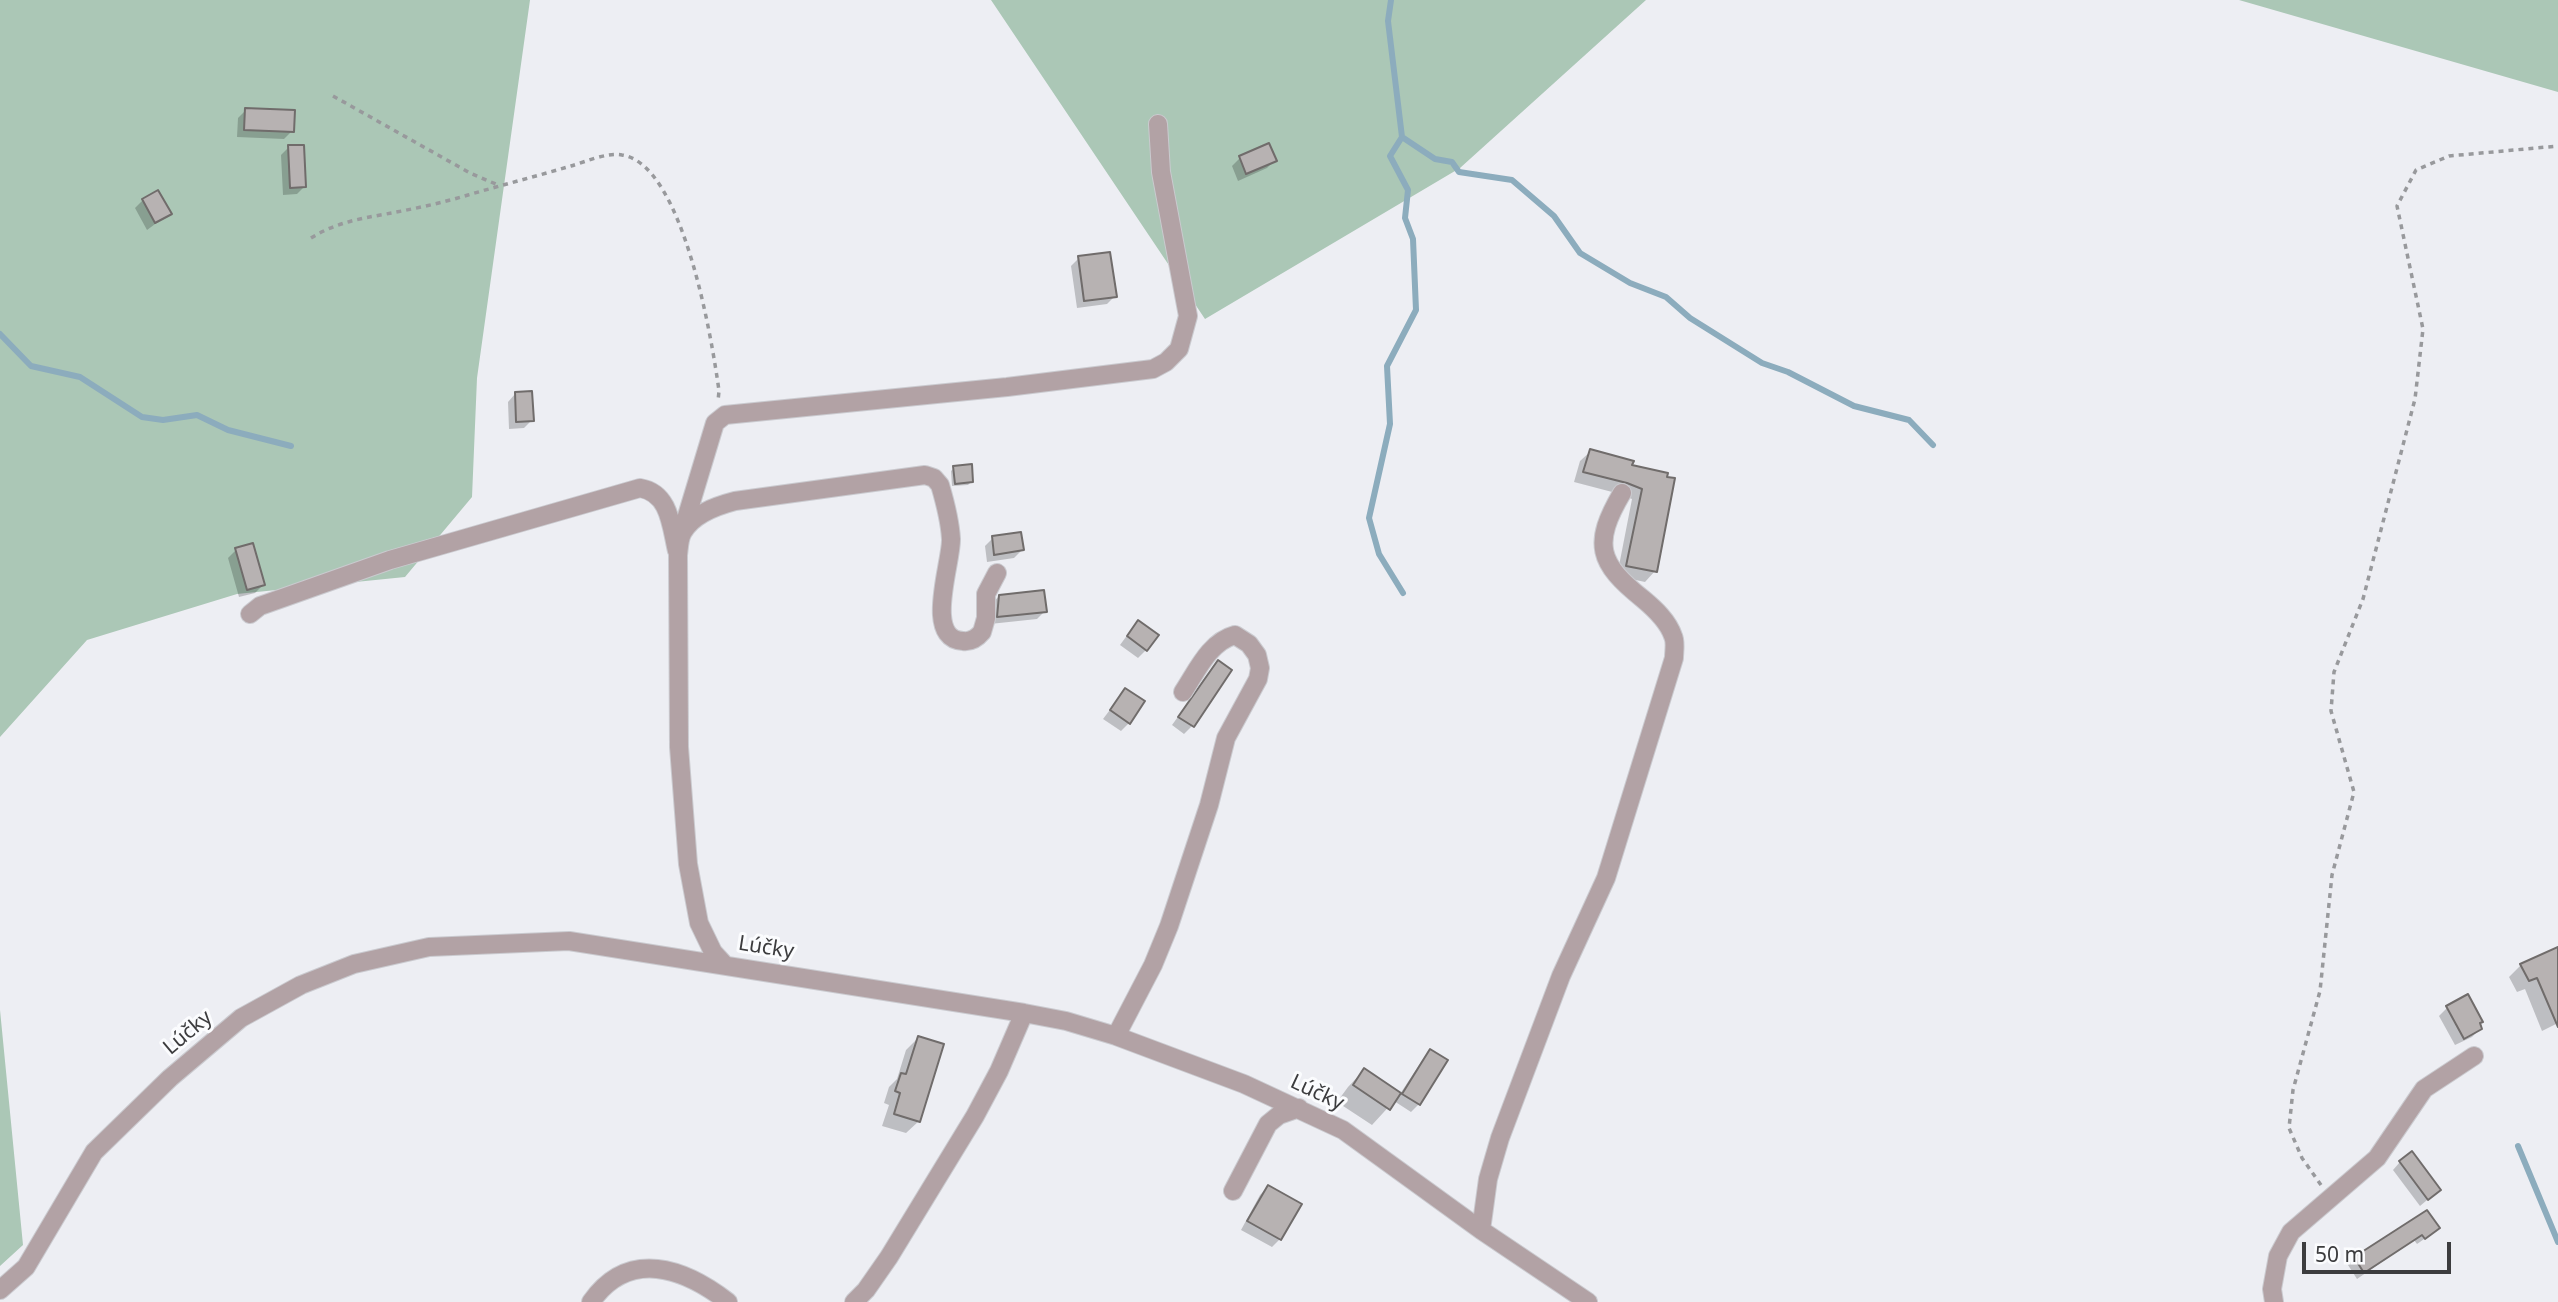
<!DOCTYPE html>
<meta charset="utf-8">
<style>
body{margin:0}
#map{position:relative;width:2558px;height:1302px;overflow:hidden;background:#edeef3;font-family:"Noto Sans",sans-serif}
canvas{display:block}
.scale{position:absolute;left:2302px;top:1242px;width:149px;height:32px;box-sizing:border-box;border:4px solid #3c3c3e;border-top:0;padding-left:9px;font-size:21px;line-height:24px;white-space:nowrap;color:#3c3c3e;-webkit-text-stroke:5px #fbfcfe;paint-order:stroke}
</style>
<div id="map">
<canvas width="2558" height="1302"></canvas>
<div class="scale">50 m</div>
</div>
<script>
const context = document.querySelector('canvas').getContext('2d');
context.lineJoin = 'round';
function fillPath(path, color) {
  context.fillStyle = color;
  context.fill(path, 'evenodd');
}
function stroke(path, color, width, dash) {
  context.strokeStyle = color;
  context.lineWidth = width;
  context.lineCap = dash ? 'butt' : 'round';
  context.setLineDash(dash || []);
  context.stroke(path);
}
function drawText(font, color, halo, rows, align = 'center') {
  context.font = font + ' "Noto Sans",sans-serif';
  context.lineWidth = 6;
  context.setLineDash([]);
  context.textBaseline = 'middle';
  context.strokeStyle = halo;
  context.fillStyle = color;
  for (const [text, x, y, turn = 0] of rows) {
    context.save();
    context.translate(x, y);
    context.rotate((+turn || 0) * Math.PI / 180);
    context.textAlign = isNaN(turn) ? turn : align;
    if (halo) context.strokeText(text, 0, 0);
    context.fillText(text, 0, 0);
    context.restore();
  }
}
fillPath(new Path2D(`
 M0,0H530L477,378L472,497L405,577L237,594L87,640L0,737Z
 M991,0H1646L1460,168L1205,319Z
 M2239,0H2558V92Z
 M0,1010L23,1245L0,1266Z`), '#abc7b6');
fillPath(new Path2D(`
 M246,110L292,131L284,139L237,137L238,118Z
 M1268,145L1275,160L1267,168L1238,181L1232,166L1240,158Z
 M289,147L305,186L297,194L283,195L281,155Z
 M143,200L170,213L147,230L135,208Z
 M1079,258L1115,296L1107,304L1077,308L1071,266Z
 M515,394L532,420L524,428L509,429L508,402Z
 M1591,451L1630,467L1666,474L1655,571L1645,582L1617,576L1632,499L1616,493L1574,482L1580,461Z
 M954,468L972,481L968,485L952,486L951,471Z
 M993,538L1022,550L1014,558L987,562L985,546Z
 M236,550L263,585L255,593L239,597L228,558Z
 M999,596L1045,611L1037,619L990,624L991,605Z
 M1131,630L1146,650L1138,658L1120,645Z
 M1218,662L1230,670L1192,726L1184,734L1172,725Z
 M1125,690L1129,723L1121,731L1103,719Z
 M2558,959V1023L2542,1031L2525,989L2517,992L2509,977L2521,965Z
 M2447,1008L2478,1024L2480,1029L2472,1037L2455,1045L2439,1016Z
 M918,1038L919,1121L906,1133L882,1126L889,1105L884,1103L889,1087L897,1079L906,1050Z
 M1430,1051L1419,1104L1411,1112L1394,1101L1372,1125L1337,1102L1348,1087L1364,1070L1400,1094L1423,1059Z
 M2400,1162L2439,1190L2420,1206L2393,1170Z
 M1268,1187L1280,1239L1272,1247L1241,1230L1260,1195Z
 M2426,1212L2438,1228L2430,1235L2417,1244L2414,1240L2357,1279L2348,1265L2355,1258Z`), '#0003');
stroke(new Path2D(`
 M1391,0L1388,21L1402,137L1435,159L1452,162L1459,172L1512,180L1554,216L1580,253L1630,283L1666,297L1690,318L1762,363L1788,372L1854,406L1909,420L1933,445
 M1402,137L1390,156L1408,190L1405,218L1413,239L1416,310L1387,366L1390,424L1369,518L1379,554L1403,593
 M0,334L31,366L80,377L142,417L163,420L197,415L228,430L291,446
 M2518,1146L2558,1242`), '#8cacbd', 6);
const building = new Path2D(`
 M245,108L295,110L294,132L244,130Z
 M1269,143L1277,161L1246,174L1239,156Z
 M288,145H304L306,187L290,188Z
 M158,190L172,214L155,223L142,199Z
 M1110,252L1117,297L1084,301L1078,256Z
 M532,391L534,421L516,422L515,392Z
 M1590,449L1634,461L1632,465L1668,473L1667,477L1675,478L1657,572L1626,566L1642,489L1627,483L1583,472Z
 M972,464L973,482L955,484L953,466Z
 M1021,532L1024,550L994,555L992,536Z
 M253,543L265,585L247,590L235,548Z
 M1044,590L1047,612L997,617L999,595Z
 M1138,620L1159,635L1147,651L1127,636Z
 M1218,660L1232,670L1194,727L1178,717Z
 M1125,688L1145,701L1130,724L1110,710Z
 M2558,947V1027L2537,978L2529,981L2520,964Z
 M2468,994L2483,1022L2480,1023L2482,1029L2464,1039L2446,1006Z
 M918,1036L944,1044L920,1122L894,1114L900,1093L895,1091L901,1073L906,1074Z
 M1430,1049L1448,1060L1420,1105L1402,1094Z
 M1364,1068L1401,1093L1390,1110L1353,1085Z
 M2412,1151L2441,1190L2428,1200L2399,1161Z
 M1268,1185L1302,1204L1281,1240L1247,1221Z
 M2427,1210L2440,1228L2425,1239L2422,1235L2364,1273L2354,1257Z`);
fillPath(building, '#b7b2b2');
stroke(building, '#706c6b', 2);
const minor = new Path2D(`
 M683,529L715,423L725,415L1007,387L1153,369L1166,362L1179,349L1188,316L1161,172L1158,124
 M250,614L260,606L390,560L640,488C670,493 671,526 677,551
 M724,964L713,952L699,923L688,864L679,747L678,555C679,548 679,538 683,532C693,514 716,506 735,501L925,475L934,478L940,485C945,502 950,521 951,539C952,562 923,639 963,641C971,642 977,638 982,632L986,618V594L997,573
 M1116,1036L1153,965L1169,926L1209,805L1226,738L1258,679L1260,668L1257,655L1249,644L1235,635C1209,642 1197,671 1183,692
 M1233,1191L1268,1124L1279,1115L1299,1108
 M1481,1230L1488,1179L1500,1138L1561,976L1606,878L1674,658C1674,651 1676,642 1673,636C1668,621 1655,609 1643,599C1598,563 1592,544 1622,493
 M0,1290L26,1267L94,1152L170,1078L241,1018L301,985L354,964L429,947L569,941L1024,1013L1066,1021L1116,1036L1244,1084L1343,1130L1481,1230L1588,1302
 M591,1302C629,1248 684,1268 728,1302
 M854,1302L866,1290L889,1257L975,1116L999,1071L1024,1013
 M2274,1302L2272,1289L2278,1256L2291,1232L2377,1158L2424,1089L2474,1056`);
stroke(minor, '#cacacf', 20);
stroke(new Path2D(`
 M333,96L470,173L498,185
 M311,238C335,223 358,219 386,214C413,209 442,203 468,195C502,185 537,176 571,166C585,162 607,152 622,155C683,164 712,339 719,391L718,401
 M2321,1185L2302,1158L2289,1128L2293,1090L2320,991L2332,875L2354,792L2331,711L2334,672L2363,599L2415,399L2423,329L2397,206L2416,170L2449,156L2558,146`), '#98999c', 3.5, [5, 5]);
stroke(minor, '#b2a2a5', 18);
drawText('21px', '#3c3c3e', '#fbfcfe', [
 ["Lúčky",766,948,9],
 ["Lúčky",188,1033,-40],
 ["Lúčky",1317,1093,25]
]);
</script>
